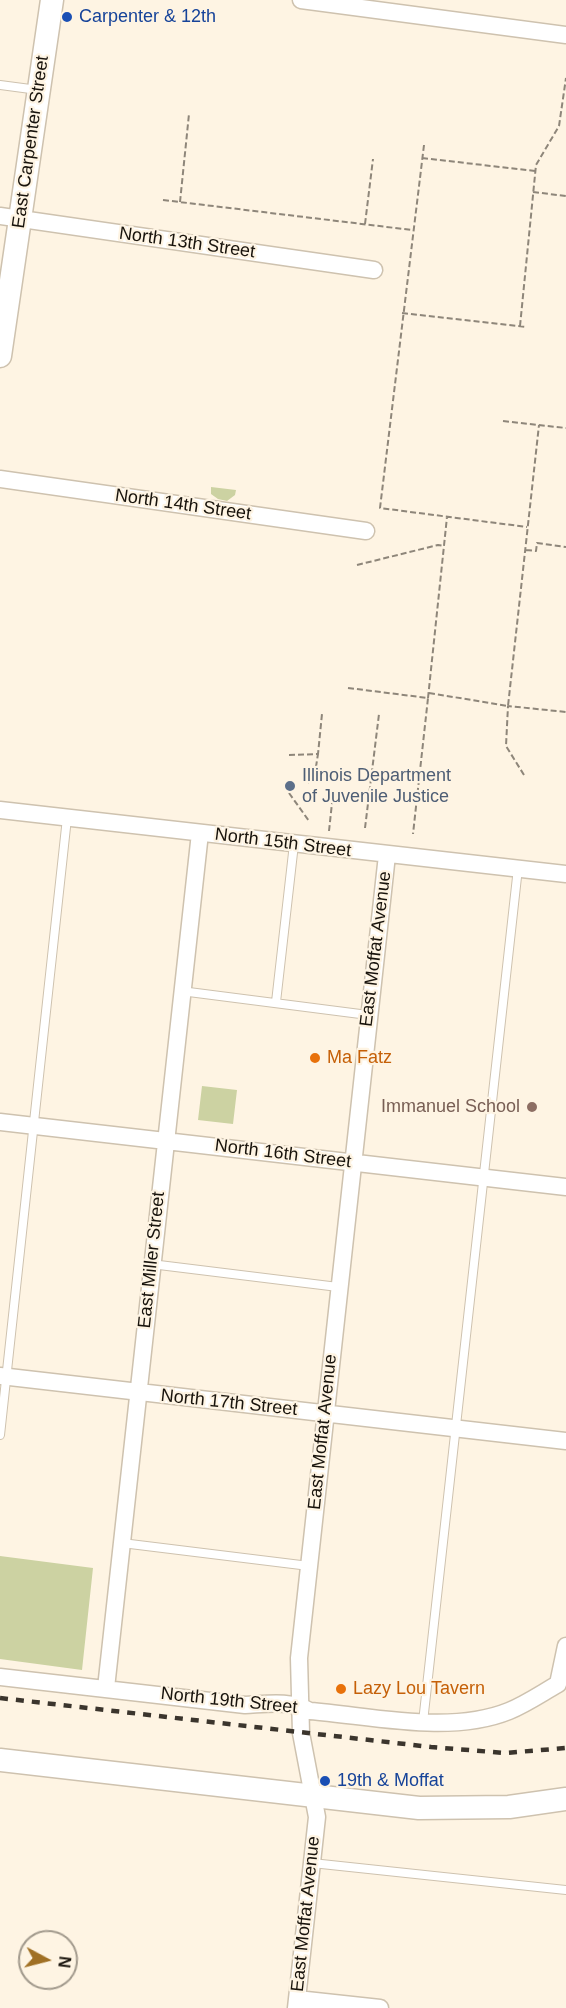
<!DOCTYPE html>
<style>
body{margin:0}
#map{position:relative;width:566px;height:2008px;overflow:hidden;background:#fef4e3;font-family:Helvetica,sans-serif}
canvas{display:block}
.north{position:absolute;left:18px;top:1930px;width:60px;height:60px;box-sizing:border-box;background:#fef4e3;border:2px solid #a29a8d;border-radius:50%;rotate:97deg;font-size:16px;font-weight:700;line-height:24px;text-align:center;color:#18130c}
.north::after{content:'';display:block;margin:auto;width:21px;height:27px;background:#a07024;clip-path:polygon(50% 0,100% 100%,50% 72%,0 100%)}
</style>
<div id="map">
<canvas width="566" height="2008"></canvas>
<div class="north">N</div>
</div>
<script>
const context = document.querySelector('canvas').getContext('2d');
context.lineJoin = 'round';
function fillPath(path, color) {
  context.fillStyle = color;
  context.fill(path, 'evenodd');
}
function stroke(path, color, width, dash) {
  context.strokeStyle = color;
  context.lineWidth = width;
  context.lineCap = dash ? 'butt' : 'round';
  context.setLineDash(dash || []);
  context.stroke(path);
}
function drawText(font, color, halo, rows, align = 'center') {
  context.font = font + ' Helvetica,sans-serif';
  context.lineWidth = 4.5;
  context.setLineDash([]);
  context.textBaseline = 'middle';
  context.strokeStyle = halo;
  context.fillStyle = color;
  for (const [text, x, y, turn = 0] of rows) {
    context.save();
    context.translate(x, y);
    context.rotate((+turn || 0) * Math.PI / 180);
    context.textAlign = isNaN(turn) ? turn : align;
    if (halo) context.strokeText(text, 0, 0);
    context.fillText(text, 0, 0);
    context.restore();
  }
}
fillPath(new Path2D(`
 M211,487L236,490L235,495L227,501L218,499L211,494Z
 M202,1086L237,1090L233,1124L198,1120Z
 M0,1556L93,1568L82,1670L0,1659Z`), '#ccd2a2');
const lane = new Path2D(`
 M0,85L38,90
 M181,991L368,1015
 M276,1002L294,844
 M151,1264L338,1287
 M0,1435L67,818
 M122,1543L309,1566
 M423,1722L518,868
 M312,1863L566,1890`);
const street = new Path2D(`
 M301,0L566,35
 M0,216L374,270
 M0,479L366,531
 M0,810L566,874
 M0,1122L566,1187
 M0,1376L566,1441
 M0,1677L245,1705C267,1704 290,1700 310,1711C372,1716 450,1735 509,1711C526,1704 542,1693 558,1684L566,1646
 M106,1688L200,833
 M297,1999L380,2008
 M296,2008L317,1817L301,1733L299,1658L387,855`);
const secondary = new Path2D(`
 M0,356L52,0
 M0,1760L419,1808L509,1807L566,1799`);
stroke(lane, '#cec2af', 10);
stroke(street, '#cec2af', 19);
stroke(secondary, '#cec2af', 25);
stroke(new Path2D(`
 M424,145L380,508L527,527
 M422,158L535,171
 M533,192L566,196
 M163,200L412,230
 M180,202L189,114
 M365,224L373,159
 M402,313L527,327
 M520,326L536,165L559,126L566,78
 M503,421L566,428
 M526,550L536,551L537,543L566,547
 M357,565L438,545L444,546
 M348,688L428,698L413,834
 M429,693L508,706L539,425
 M428,698L447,517
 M289,755L318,754L322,714
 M524,775L506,746L508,706L566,712
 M308,783L315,773L318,754
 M289,793L309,821
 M365,828L379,714
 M329,831L332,803`), '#8e867a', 2, [6, 3]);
stroke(lane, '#fff', 8);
stroke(street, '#fff', 16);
stroke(secondary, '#fff', 22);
stroke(new Path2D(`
 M0,1698L431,1747L505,1753L566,1748`), '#3b352d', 4.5, [8, 8]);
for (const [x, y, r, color] of [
 [67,17,6,"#1a4fb4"],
 [290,786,6,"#5c6f8a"],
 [315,1058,6,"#e8710a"],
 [532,1107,6,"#8d6e63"],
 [341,1689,6,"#e8710a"],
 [325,1781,6,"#1a4fb4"]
]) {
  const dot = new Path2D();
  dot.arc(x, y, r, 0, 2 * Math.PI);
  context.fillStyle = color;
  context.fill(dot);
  stroke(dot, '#fef4e3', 2);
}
drawText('18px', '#164399', '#fef4e3', [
 ["Carpenter & 12th",79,17],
 ["19th & Moffat",337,1781]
], 'left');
drawText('18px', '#18130c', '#fef4e3', [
 ["East Carpenter Street",31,142,-82],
 ["North 13th Street",187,243,8],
 ["North 14th Street",183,505,8],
 ["North 15th Street",283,843,7],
 ["East Moffat Avenue",376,949,-83],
 ["North 16th Street",283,1154,7],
 ["East Miller Street",152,1260,-84],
 ["North 17th Street",229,1403,6],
 ["East Moffat Avenue",323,1432,-84],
 ["North 19th Street",229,1701,6],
 ["East Moffat Avenue",306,1914,-84]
]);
drawText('18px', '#4e5e75', '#fef4e3', [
 ["Illinois Department",302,776],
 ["of Juvenile Justice",302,797]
], 'left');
drawText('18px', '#c56008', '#fef4e3', [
 ["Ma Fatz",327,1058],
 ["Lazy Lou Tavern",353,1689]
], 'left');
drawText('18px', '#785e54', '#fef4e3', [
 ["Immanuel School",520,1107]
], 'right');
</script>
